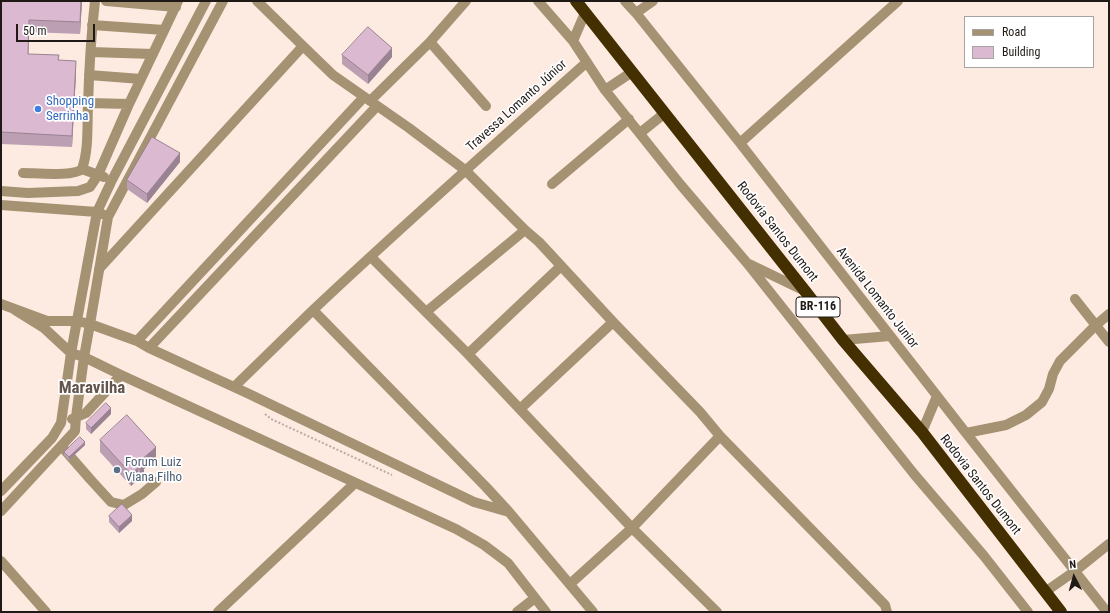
<!DOCTYPE html>
<meta charset="utf-8">
<style>
body{margin:0}
#map{position:relative;width:1110px;height:613px;overflow:hidden;background:#fdeae0;font-family:"Roboto Condensed",sans-serif}
canvas{display:block}
.frame{position:absolute;inset:0;border:2px solid #201a16;pointer-events:none}
.legend{position:absolute;left:964px;top:16px;width:130px;height:52px;box-sizing:border-box;background:#fff;border:1px solid #a6a3a2;margin:0;padding:5px 7px;list-style:none;font-size:12px;color:#201a16}
.legend li{display:flex;align-items:center;gap:8px;height:20px}
.legend b{width:20px;border:1px solid #a6a3a2}
.north{position:absolute;left:1054px;top:557px;width:40px;height:40px;-webkit-text-stroke:3px #fff;paint-order:stroke;rotate:354deg;font-size:11px;font-weight:700;line-height:16px;text-align:center;color:#201a16}
.north::after{content:'';display:block;margin:auto;width:14px;height:18px;background:#201a16;clip-path:polygon(50% 0,100% 100%,50% 72%,0 100%)}
.scale{position:absolute;left:16px;top:24px;width:79px;height:18px;box-sizing:border-box;border:2px solid #201a16;border-top:0;padding-left:5px;font-size:12px;line-height:14px;white-space:nowrap;color:#201a16;-webkit-text-stroke:3px #fff;paint-order:stroke}
</style>
<div id="map">
<canvas width="1110" height="613"></canvas>
<div class="frame"></div>
<ul class="legend">
<li><b style="height:5px;background:#a49272"></b>Road</li>
<li><b style="height:11px;background:#dbb9d0"></b>Building</li>
</ul>
<div class="north">N</div>
<div class="scale">50 m</div>
</div>
<script>
const context = document.querySelector('canvas').getContext('2d');
context.lineJoin = 'round';
function stroke(path, color, width, dash) {
  context.strokeStyle = color;
  context.lineWidth = width;
  context.lineCap = dash ? 'butt' : 'round';
  context.setLineDash(dash || []);
  context.stroke(path);
}
function fillPath(path, color) {
  context.fillStyle = color;
  context.fill(path, 'evenodd');
}
function drawText(font, color, halo, rows, align = 'center') {
  context.font = font + ' "Roboto Condensed",sans-serif';
  context.lineWidth = 3.5;
  context.setLineDash([]);
  context.textBaseline = 'middle';
  context.strokeStyle = halo;
  context.fillStyle = color;
  for (const [text, x, y, turn = 0] of rows) {
    context.save();
    context.translate(x, y);
    context.rotate((+turn || 0) * Math.PI / 180);
    context.textAlign = isNaN(turn) ? turn : align;
    if (halo) context.strokeText(text, 0, 0);
    context.fillText(text, 0, 0);
    context.restore();
  }
}
stroke(new Path2D(`
 M265,414L271,419L392,475`), '#baaba3', 2, [2, 2]);
stroke(new Path2D(`
 M95,1C91,36 89,70 88,105C87,126 89,149 82,169L104,177
 M106,1L176,7
 M257,1L303,46L333,75L409,128L465,170L525,230L539,242L613,322L700,412L720,436L885,605L887,612
 M538,1L573,41L605,90L680,184L747,263L914,474L984,556L1028,612
 M625,1L636,13L740,143L966,433L1107,612
 M636,13L653,1
 M92,25L164,30
 M573,41L585,13
 M430,42L486,106
 M91,52L153,54
 M89,75L141,79
 M605,90L632,72
 M370,101L430,42L466,1
 M88,103L129,104
 M640,133L665,113
 M740,143L898,1
 M23,173C35,173 74,177 82,169
 M552,184L629,119
 M1,191L28,193L78,191L90,187L98,175L129,104L178,1
 M1,205L97,212L102,214
 M371,257L468,354L632,528L717,612
 M749,264L803,290
 M99,269L303,46
 M1075,299L1109,342
 M1,304L47,321H77L90,324L137,341L149,348L247,393L474,502L509,512
 M15,310L44,328L71,353L84,357L121,375L456,529L484,545L508,563L546,612
 M313,310L486,487L509,512L593,612
 M426,312L525,230
 M843,340L890,336
 M137,341L364,97
 M149,348L377,106
 M468,354L561,266
 M234,387C260,362 286,336 312,311C402,226 495,144 587,62
 M520,409L613,322
 M72,419L86,413L121,375
 M922,432L937,396
 M966,433L1006,425L1026,415L1042,402L1049,389L1053,374L1060,361L1096,325L1109,314
 M63,448L90,479L111,502L124,505L142,494L156,482
 M1,491L52,438L61,423L71,353L97,212L112,180L206,1
 M1,511L75,431L76,417L84,357L90,324L108,217L223,1
 M1,561L46,612
 M570,584L632,528L720,436
 M1045,592L1075,571L1109,544
 M218,612L355,483
 M517,612L535,598`), '#a49272', 10);
stroke(new Path2D(`
 M576,1L805,291L843,340L922,432L1061,612`), '#442f00', 12);
fillPath(new Path2D(`
 M1,1H82L80,34L29,32L28,54L59,60L76,73L72,147L1,144Z
 M342,55L392,57L368,84L342,64Z
 M180,162L147,203L127,189V180Z
 M111,414L91,434L86,429V423Z
 M100,440L156,458L144,469V477L140,481L138,479L131,486L100,452Z
 M85,445L69,460L64,455V452Z
 M109,516L132,521L119,533L109,522Z`), '#bc9fb3');
fillPath(new Path2D(`
 M81,1H82L80,34V22Z
 M29,20V32L28,66V54Z
 M392,48V57L368,84V75Z
 M76,61V73L72,147V136Z
 M180,153V162L147,203V194Z
 M111,408V414L91,434V428Z
 M85,442V445L69,460V457Z
 M156,447V458L144,469V477L140,481V461Z
 M138,468V479L131,486V474Z
 M132,515V521L119,533V527Z`), '#998292');
const building = new Path2D(`
 M1,1H81L80,22L29,20L28,54L59,55L58,60L76,61L72,136L1,132Z
 M368,27L392,48L368,75L342,55Z
 M152,137L180,153L147,194L127,180Z
 M106,403L111,408L91,428L86,423Z
 M127,415L156,447L140,461L144,466L140,469L138,468L131,474L100,440Z
 M80,437L85,442L69,457L64,452Z
 M122,504L132,515L119,527L109,516Z`);
fillPath(building, '#dbb9d0');
stroke(building, '#998292', 1);
for (const [x, y, r, color] of [
 [38,109,4,"#3f7fe0"],
 [117,470,4,"#5c6f8a"]
]) {
  const dot = new Path2D();
  dot.arc(x, y, r, 0, 2 * Math.PI);
  context.fillStyle = color;
  context.fill(dot);
  stroke(dot, '#fff', 1.5);
}
for (const [x, y, w] of [
 [818,307,44]
]) {
  const box = new Path2D();
  box.roundRect(x - w / 2, y - 10, w, 20, 3);
  context.fillStyle = '#fff';
  context.fill(box);
  stroke(box, '#201a16', 1);
}
drawText('bold 12px', '#201a16', null, [
 ["BR-116",818,307]
]);
drawText('13px', '#366cbe', '#fff', [
 ["Shopping",46,102],
 ["Serrinha",46,117]
], 'left');
drawText('13px', '#201a16', '#fff', [
 ["Travessa Lomanto Júnior",517,106,-42],
 ["Rodovia Santos Dumont",777,232,52],
 ["Avenida Lomanto Junior",877,298,52],
 ["Rodovia Santos Dumont",980,485,52]
]);
drawText('13px', '#4e5e75', '#fff', [
 ["Forum Luiz",125,463],
 ["Viana Filho",125,478]
], 'left');
drawText('bold 17px', '#63544c', '#fff', [
 ["Maravilha",92,389]
]);
</script>
